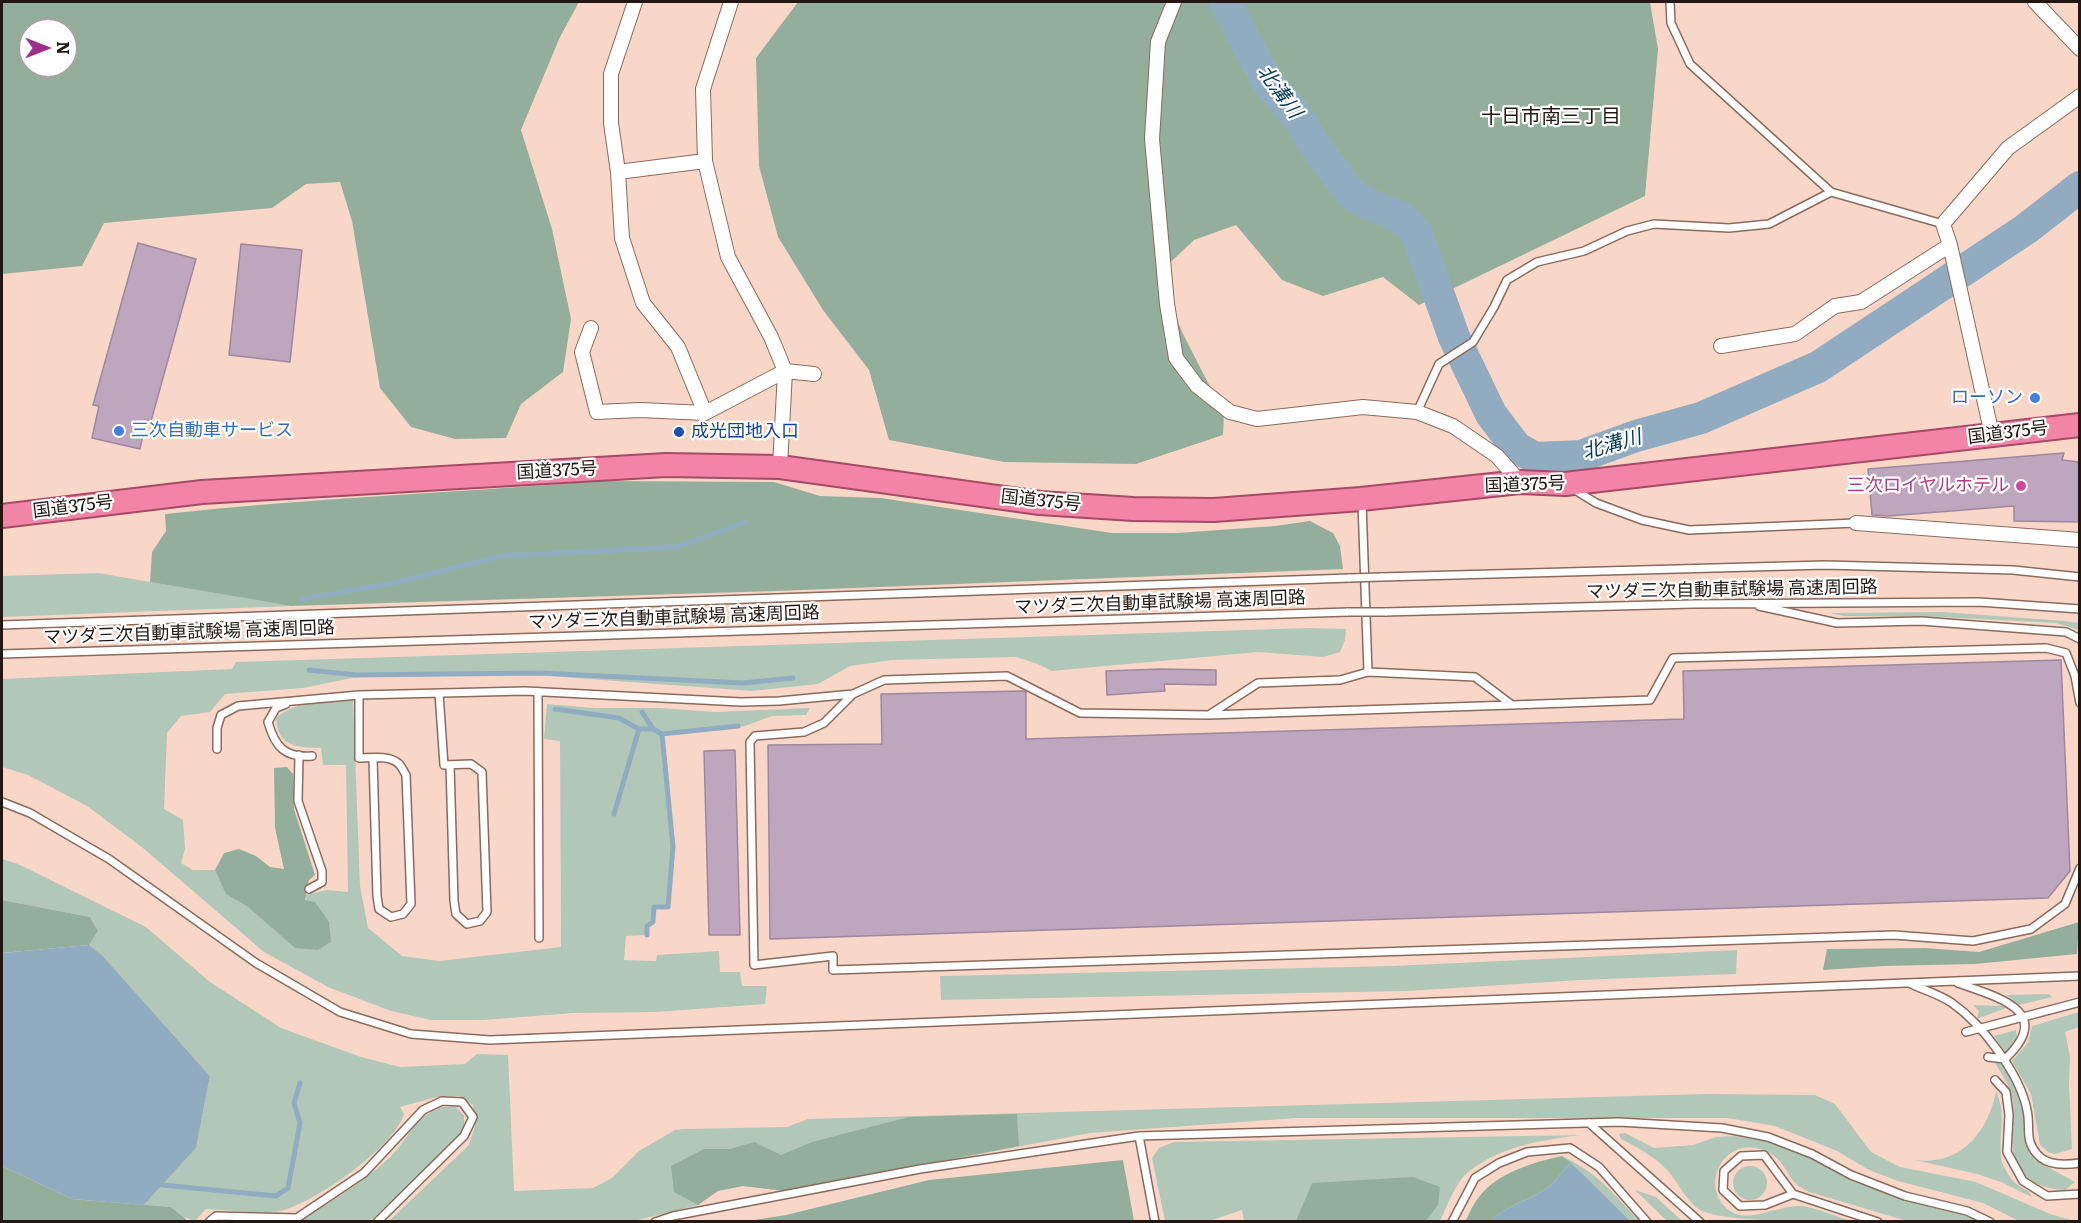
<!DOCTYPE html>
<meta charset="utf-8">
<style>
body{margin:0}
#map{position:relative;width:2081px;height:1223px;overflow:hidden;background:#f9d7c8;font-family:Literata,serif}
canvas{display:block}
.frame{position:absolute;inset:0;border:3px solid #231712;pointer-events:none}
.north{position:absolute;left:18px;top:18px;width:60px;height:60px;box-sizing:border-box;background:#fff;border:2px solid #a7a2a0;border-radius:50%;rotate:90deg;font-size:16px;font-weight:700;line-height:24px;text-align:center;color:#231712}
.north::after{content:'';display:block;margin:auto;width:21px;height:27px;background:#9f2f8d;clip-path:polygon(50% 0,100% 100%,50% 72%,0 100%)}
</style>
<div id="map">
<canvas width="2081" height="1223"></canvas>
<div class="frame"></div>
<div class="north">N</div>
</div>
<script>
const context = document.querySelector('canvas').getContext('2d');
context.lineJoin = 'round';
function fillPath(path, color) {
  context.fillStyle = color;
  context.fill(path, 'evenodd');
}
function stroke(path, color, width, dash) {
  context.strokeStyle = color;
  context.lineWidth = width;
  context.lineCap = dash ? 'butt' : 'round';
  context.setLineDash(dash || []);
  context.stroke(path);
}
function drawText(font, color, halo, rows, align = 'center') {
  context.font = font + ' Literata,"Noto Sans JP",serif';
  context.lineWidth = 4.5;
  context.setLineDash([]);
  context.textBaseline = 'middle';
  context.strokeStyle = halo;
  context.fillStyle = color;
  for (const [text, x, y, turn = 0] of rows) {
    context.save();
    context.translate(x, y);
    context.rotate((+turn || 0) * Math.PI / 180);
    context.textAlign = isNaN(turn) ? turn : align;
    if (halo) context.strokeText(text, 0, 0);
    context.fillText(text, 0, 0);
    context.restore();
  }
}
fillPath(new Path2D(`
 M98,573L291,606L2,617V576Z
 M1942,612L2065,621L2079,623V630L2056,623L1942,617L1845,616L1829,613Z
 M1310,628L1346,629L1345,640L1340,652L1323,657L1258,652L1052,671L1038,664L1016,657L892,660L850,666L818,684L752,691L508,673L362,676L303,688L225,694L210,712L181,716L167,733L164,809L183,820L185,849L181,863L193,870H215L227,894L248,907L295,947L318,950L305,895L327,890L348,892L346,765H323L321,748C295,747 278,747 276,718C296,700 328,702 353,700L360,886L368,928L402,956L439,961L561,947L560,741L544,739L547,704L595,708H660L715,712L810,708L806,715L772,716L745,726L662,735L673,847L668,907H654L653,922L647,926V935L626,936L624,960L656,961L657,955L719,951L720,972H740L742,986H767L765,1004L656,1012L573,1013L484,1020H431L391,1011L328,987L264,952L143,848L87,806L28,775L2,767V679L232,669L236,662Z
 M2,859L18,864L146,927L210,982L281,1028L361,1057L400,1067L465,1064L477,1054L508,1055L514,1191L593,1188L612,1178L639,1151L675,1130L684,1129L787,1127L808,1119L1705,1094L1815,1095L1835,1104L1871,1152L1900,1167L1976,1182L2050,1214L2075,1221H2019L1983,1203L1898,1181L1869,1170L1837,1151L1775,1126L1727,1118H1296L1090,1133L786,1191L743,1186L720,1189L698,1205L634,1221H389L469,1145L475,1126L473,1105L459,1096L437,1097L400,1107L404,1114C394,1147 318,1200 284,1210C268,1215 225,1210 206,1209L195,1221L184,1217L171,1207L144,1205L196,1148L210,1076L102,955L89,945L98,931L90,917L2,900Z
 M1737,950L1736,974L1581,980L1407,991L941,1000L940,976L1393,966Z
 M2049,994L2052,997L2019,1005L2006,995Z
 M1973,1005L2003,1006L2006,1008L1977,1019L1979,1011Z
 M2079,1012V1027L2065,1032L2070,1056L2069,1084L2072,1149L2055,1154L2048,1152L2040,1145L2031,1094L2012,1061L2028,1043L2032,1026Z
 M2016,1030L2017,1039L2005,1052L1994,1036Z
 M1994,1061H2002L2016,1086L2026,1115V1144L2035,1160L2075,1182L2065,1190C2040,1189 2016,1178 2013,1149C2011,1131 2017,1112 2011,1094C2008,1082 2000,1072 1994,1061Z
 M1996,1091C2008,1118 1997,1136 2002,1162C2005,1170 2011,1180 2018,1185C2024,1190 2030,1190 2032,1197L2001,1182L1977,1174L1915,1160C1961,1166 1988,1132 1996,1091Z
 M442,1107H456L464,1115V1127L453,1144L370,1221L299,1222C330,1202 363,1183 390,1157C410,1138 412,1118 442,1107Z
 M1625,1133L1654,1148L1693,1145L1716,1137L1734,1136L1768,1141L1788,1148L1895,1197L1967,1214L1982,1221H1907L1809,1192C1804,1189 1798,1186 1794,1182C1784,1168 1781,1157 1763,1150C1722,1135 1697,1190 1732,1212C1749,1223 1780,1205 1799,1206C1813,1206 1837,1217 1851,1221C1817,1221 1725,1223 1700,1210C1686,1201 1678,1182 1667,1170C1654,1156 1638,1148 1621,1139L1619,1134Z
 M1581,1135C1541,1140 1495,1147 1464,1176C1455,1185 1446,1209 1440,1221H1244L1242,1210L1209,1221H1165L1152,1158L1159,1148L1174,1142Z
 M1562,1156C1599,1174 1612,1192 1639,1221H1630Z
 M1733 1183a17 17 0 1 1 34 0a17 17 0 1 1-34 0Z
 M1635,1190L1656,1197L1682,1221H1667Z`), '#b1c8b8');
fillPath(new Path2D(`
 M2,2H579L560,37L521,130L552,229L571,319L563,372L521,404L506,438L455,439L411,427L380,388L352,221L340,182L306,184L272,208L104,223L82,266L2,274ZM30,30H66V66H30Z
 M798,2H1650L1658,49L1645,196L1419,305L1383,277L1323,296L1282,280L1236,225L1194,240L1158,274L1183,334L1224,414L1223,435L1136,464L1004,462L889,440L869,370L823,310L778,237L759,166L756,58Z
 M598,481L774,482L820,496L881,498L1112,533H1177L1275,526L1310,521L1333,533L1340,546L1343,569L776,591L291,606L150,582L152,552L166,531L165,514C309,498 454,493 598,481Z
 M287,767L293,774L294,809L315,875L309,880L305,900L315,902L329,922L331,942L318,950L295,948L248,907L226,894L215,870L224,853L239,849L256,856L270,867L284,869L275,828L274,768Z
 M2,900L90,917L98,931L89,945L2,953Z
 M2079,922L2077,954L1975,964L1884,966L1823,970L1827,949L1925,948L1979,952Z
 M1017,1114L1019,1146L786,1191L743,1186L718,1191L698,1205L674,1192L671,1166L704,1149H730L754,1142L781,1155L812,1142L909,1117Z
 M1562,1156L1571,1163C1562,1170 1557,1181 1548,1187C1529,1201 1508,1204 1491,1221L1465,1222C1469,1214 1473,1204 1479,1197C1497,1173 1534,1162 1562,1156Z
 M1123,1160L1134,1221H748L786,1215L929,1180Z
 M2,1166L72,1199L171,1207L186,1219V1222H2Z
 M1413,1177L1440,1187L1438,1205L1426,1221H1296L1312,1183Z`), '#93af9c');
fillPath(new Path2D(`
 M89,945L102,955L210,1076L196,1148L144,1205L72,1199L2,1166V953Z
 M1571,1163L1630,1221H1491C1508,1204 1529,1201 1548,1187C1557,1181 1562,1170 1571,1163Z`), '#91acc1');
stroke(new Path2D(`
 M302,599L394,583L502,556L677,547L746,522
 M309,670L356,675L541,673L743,683L793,678
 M555,709L619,718L639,729
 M662,734L738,726
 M614,814L639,729H653L642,712
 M647,935V926L653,922L654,907H668L673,847L662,734L653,729
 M162,1185L276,1196L288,1188L300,1123L294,1103L300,1083`), '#91acc1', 5);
stroke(new Path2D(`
 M1225,2L1268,83L1295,113L1317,148L1349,191L1364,202L1401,217L1417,234L1454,337L1491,414L1516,447L1535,458L1581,456L1636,436L1701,418L1818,367L2026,229L2080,187`), '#91acc1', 32);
const building = new Path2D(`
 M138,243L196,259L151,421L146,420L140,449L92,438L99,406L93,405Z
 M241,244L302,250L290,362L229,355Z
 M2064,453L2062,460L2079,462V522L2014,521V506L1888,516L1872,515L1868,469Z
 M2061,660L2070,871L2048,898L770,939L768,745L882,744L881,694L1023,691L1026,692V739L1684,719L1683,671Z
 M1160,669L1216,670V685L1164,684L1165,691L1107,695L1106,671Z
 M735,750L740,935H709L704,751Z`);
fillPath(building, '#bea6be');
stroke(building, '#9e889f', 1.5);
const service = new Path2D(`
 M1670,2L1671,23L1690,64L1831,192L1943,224
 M1417,412L1439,364L1473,342L1494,307L1507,280L1537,262L1584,251L1627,231L1654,224L1729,228L1769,224L1831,192
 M1575,490L1596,503L1642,520L1689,530L1856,523
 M1362,503L1368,672
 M1381,577L1825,565L2013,570L2080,577
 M1759,606L1837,623L1921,621L2066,632L2080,639
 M1385,612L1693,604L1979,602L2080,609
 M2,625L1350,578
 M2,654L1348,612
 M538,692L539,938
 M439,693L444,765L471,764L482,772L487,912L480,921L467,924L456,914L454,901L450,765
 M359,695V758C370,758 388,755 398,763C401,765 404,772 406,775L411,904L403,914L391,917L379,909L377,896L373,758
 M2080,703L2075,676L2066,653L2046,648L1673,658L1650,700L1512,705L1475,677L1368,672L1340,680L1258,683L1209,715L1080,713L1007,676L884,680L853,694L824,723L804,732L755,736L750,742L754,965L833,956V970L1894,935L1973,941L2031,929L2065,904L2080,868
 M286,704L276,708L268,722C275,747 285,758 312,756
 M1209,715L1512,705
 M217,749V728L221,715L238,706L359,695L525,691L741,702L779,701L853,694
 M299,755L298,801L322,871V882L309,889
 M2,802L30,813L109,859L256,963L340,1012L411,1034L490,1040L2080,976
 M1958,983C1997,997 2056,1011 2005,1059L1988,1057
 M1911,984C1924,990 1941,995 1952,1003C1982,1024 2020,1074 2027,1110C2031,1128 2024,1139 2037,1154C2047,1166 2065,1165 2080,1163
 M1966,1032L2080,1002
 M1995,1080L2006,1092L2009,1115L2007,1152L2023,1181L2047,1196L2080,1194
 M1589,1123L1700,1222
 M1139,1136L1155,1222
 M1793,1194L1765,1205L1740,1206L1723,1190L1724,1171L1741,1156L1764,1155L1793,1194L1878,1222
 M209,1222L216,1216L297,1218L364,1173L423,1110L442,1101L462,1102L473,1117L464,1136L377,1222
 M655,1222L673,1216L920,1169L1139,1136L1619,1122L1722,1128L1768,1137L1812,1154L1851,1175L1905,1196L1967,1211L1990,1222
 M1452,1222L1475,1178L1499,1163L1527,1152L1570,1148L1599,1167L1647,1222`);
const minor = new Path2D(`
 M635,2L611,74V123L618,172L622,238L643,303L678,347L705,413
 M731,2L703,89L705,161L728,257L771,337L785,371L780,467
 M1174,2L1158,42L1152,139L1167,304L1176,358L1197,386L1230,412L1257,419L1363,407L1417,412L1453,426L1497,456L1520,482
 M2035,2L2080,49
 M618,172L705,161
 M591,328L582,352L597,412L640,410L705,413L785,371L814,374
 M1721,346L1795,334L1835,306L1861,302L1950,245
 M1992,435L1950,245L1943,224L2008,148L2080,96
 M1856,523L2080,540`);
const trunk = new Path2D(`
 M2,516L202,492L666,465L780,467L1040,503L1133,509L1214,510L1361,499L1520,482L1565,484L2080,425`);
stroke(service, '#896b5e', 10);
stroke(minor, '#896b5e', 16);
stroke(trunk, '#a74a65', 26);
stroke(service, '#fff', 7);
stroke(minor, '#fff', 14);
stroke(trunk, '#f284a8', 22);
const serviceBridge = new Path2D(`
 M1350,578L1381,577
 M1348,612H1385`);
stroke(serviceBridge, '#896b5e', 10, []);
stroke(serviceBridge, '#fff', 7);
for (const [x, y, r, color] of [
 [2035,398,6,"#3f7fe0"],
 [119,431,6,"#3f7fe0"],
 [679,432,6,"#1a4fb4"],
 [2021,486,6,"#d1479c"]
]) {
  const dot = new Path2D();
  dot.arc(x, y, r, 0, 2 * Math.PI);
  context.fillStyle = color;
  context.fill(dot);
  stroke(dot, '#fff', 2);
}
drawText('18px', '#366cbe', '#fff', [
 ["ローソン",2023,398],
 ["三次自動車サービス",131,431,"left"]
], 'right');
drawText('18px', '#164399', '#fff', [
 ["成光団地入口",691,432]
], 'left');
drawText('18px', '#231712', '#fff', [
 ["国道375号",2008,433,-7],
 ["国道375号",557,471,-3],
 ["国道375号",1525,485,-2],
 ["国道375号",1041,501,6],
 ["国道375号",73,507,-7],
 ["マツダ三次自動車試験場 高速周回路",1732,590,-1],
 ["マツダ三次自動車試験場 高速周回路",1160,603,-2],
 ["マツダ三次自動車試験場 高速周回路",674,618,-2],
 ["マツダ三次自動車試験場 高速周回路",189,633,-2]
]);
drawText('18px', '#b23c85', '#fff', [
 ["三次ロイヤルホテル",2009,486]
], 'right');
drawText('italic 20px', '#083957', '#fff', [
 ["北溝川",1279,92,54],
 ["北溝川",1612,445,-16]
]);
drawText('20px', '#231712', '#fff', [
 ["十日市南三丁目",1551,117]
]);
</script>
